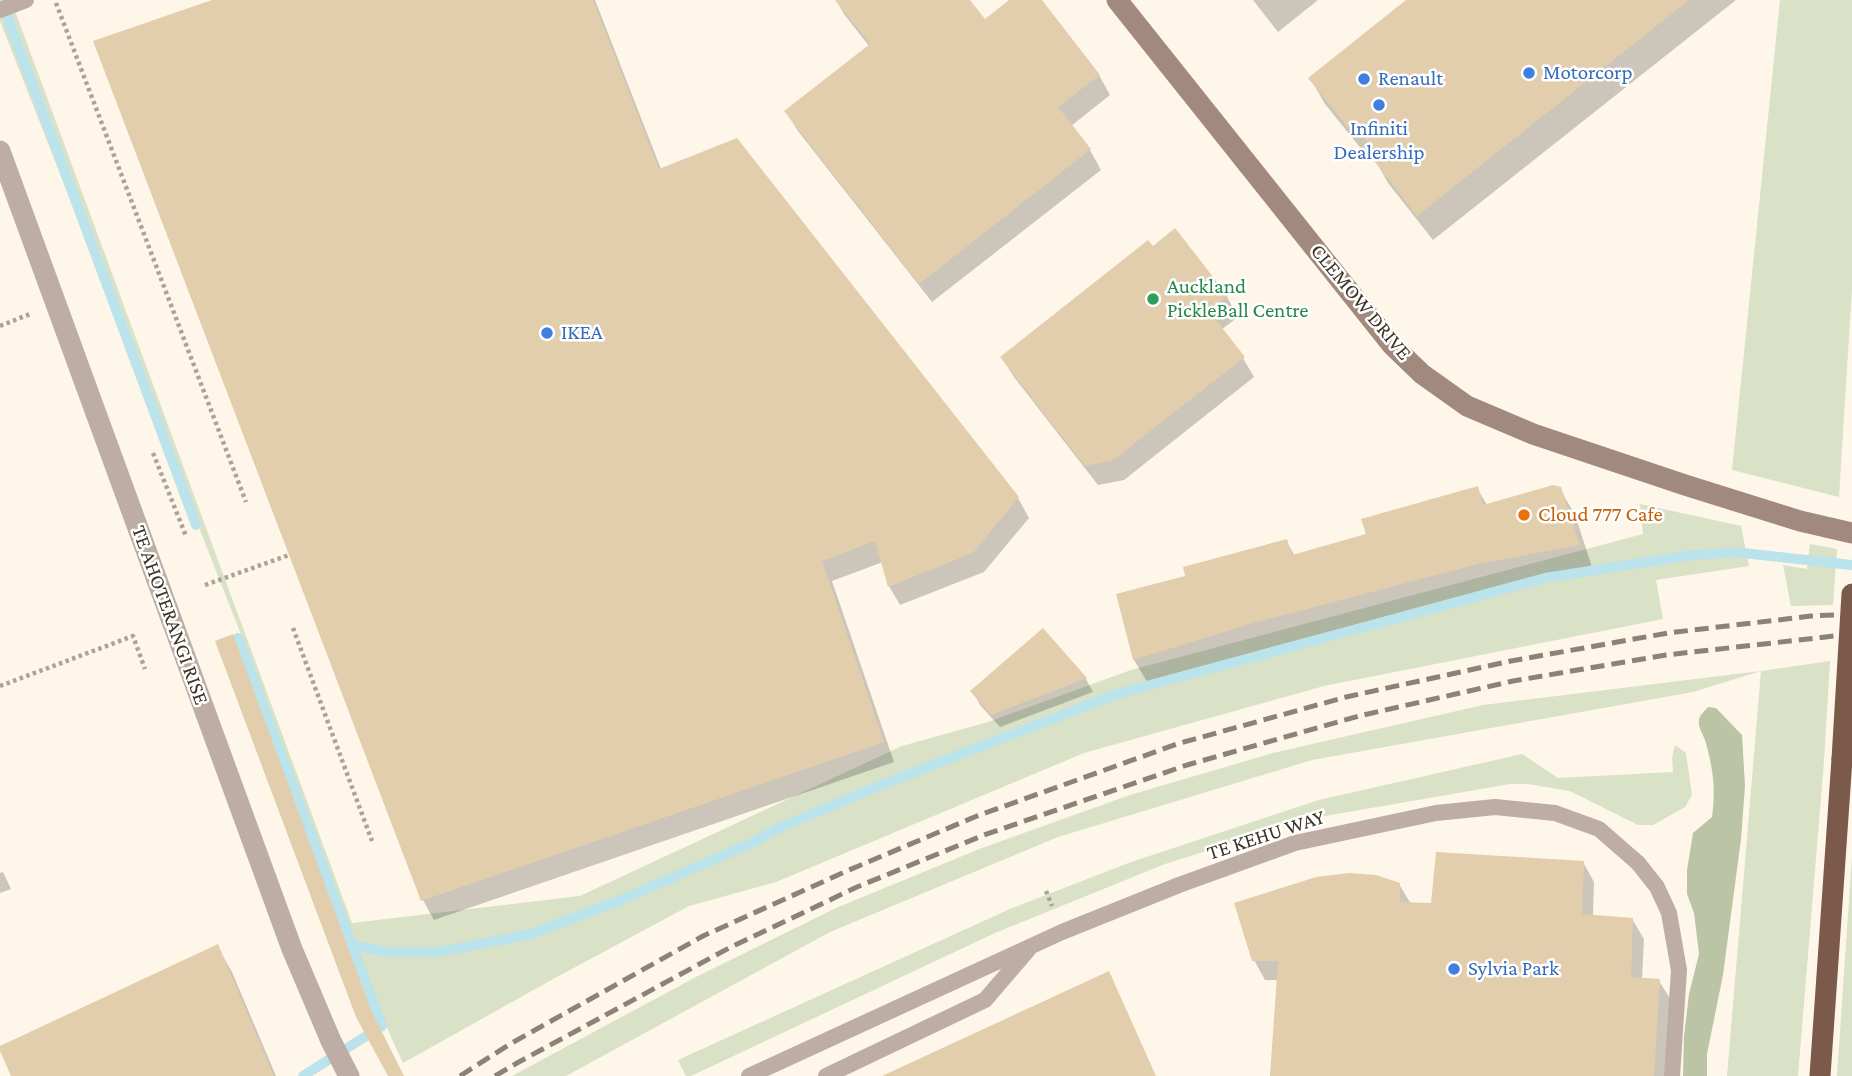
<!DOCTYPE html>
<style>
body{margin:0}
canvas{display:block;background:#fef6e8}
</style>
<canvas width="1852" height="1076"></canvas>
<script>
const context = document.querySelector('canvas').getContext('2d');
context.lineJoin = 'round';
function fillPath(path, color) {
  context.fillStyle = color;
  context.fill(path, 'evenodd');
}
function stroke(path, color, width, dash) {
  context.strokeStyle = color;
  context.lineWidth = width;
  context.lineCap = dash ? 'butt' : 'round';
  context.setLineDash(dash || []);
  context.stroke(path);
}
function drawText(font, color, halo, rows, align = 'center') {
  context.font = font + ' "Crimson Pro",serif';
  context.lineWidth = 5;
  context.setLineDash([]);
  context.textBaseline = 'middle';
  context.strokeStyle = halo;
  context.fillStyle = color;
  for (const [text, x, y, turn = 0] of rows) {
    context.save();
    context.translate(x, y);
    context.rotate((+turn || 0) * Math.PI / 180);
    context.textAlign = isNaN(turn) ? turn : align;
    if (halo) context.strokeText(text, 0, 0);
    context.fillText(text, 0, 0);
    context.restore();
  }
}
fillPath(new Path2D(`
 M0,0H11L352,923L580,896L902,746L988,722L1131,670L1643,534L1640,504L1741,526L1749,566L1656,580L1663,619L1324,686L1084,753L776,882L689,906L555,978L403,1063L390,1035L240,632L0,21Z
 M1780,0H1852V289L1839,497L1732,470Z
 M1810,544L1837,549L1833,605L1791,606L1783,565L1807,569Z
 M1830,661L1824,761L1798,1076H1727L1761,671L1693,692L1312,760L1058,837L830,932L566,1076H512L696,977L836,908L982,848L1130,795L1273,753L1483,705L1761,671Z
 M1675,745L1686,753L1692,795L1685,807L1653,825H1638L1570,791L1528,784H1510L1308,819L1165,864L995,933L691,1076H686L678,1060L1010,909L1131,862L1319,800L1522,754L1558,778L1673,772L1672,758Z
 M1852,856V1076H1837Z`), '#d9e1c7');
fillPath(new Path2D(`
 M1708,707L1716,708L1742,735L1745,786L1741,839L1723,975L1707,1054V1076H1683L1684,1036L1689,994L1699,954L1694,913L1687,894V870L1693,833L1712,817C1716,788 1713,770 1706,743C1704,736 1698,728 1699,721C1699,715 1704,712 1708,707Z`), '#bbc5a6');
fillPath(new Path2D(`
 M218,0H595L661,169L1018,498L1029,518L984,572L900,605L889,586L883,562L832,581L894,762L434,920L423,900Z
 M836,0H968L985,21L1012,0H1040L1099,75L1110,95L1071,126L1090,150L1101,170L932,302L798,131L786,112L869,46L844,14Z
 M1253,0H1318L1278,32Z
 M1409,0H1736L1433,240L1388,183L1374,158L1371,161L1325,104L1310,78Z
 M1152,248L1227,297L1238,317L1221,330L1243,358L1254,377L1124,480L1098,485L1014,377L1002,358Z
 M1477,488L1487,505L1560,489L1575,515L1593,570L1493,589L1265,649L1149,685L1134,660L1118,596L1187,577L1286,541L1295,556L1368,536Z
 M1043,630L1086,679L1093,692L1000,727L980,705L973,692Z
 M1583,862L1594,882L1593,916L1632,919L1644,939L1642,979L1659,981L1671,1000L1666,1076H1272L1278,980H1265L1254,960L1399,884L1411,904L1433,905Z
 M3,872L11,889L0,893V873Z
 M217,946L232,972L276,1076H13Z`), '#0003');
stroke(new Path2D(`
 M1,0L196,525
 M238,638L382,1026L303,1076
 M352,945L387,952H440L531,934L621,900L752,843L781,827L894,780L1117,694L1545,578L1685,556L1734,552L1852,565`), '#bbe3ec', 10);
fillPath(new Path2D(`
 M212,0H593L659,169L737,138L1019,497L973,553L888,587L875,541L822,561L884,742L421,901L93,41Z
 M835,0H970L985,19L1009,0H1042L1100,75L1058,107L1091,149L919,284L784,111L870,44Z
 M1406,0H1689L1417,216L1371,157L1376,153L1360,132L1355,136L1308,78Z
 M1175,228L1228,296L1209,311L1245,357L1113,460L1085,466L1000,357L1148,240L1153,246Z
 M1553,485L1561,487L1580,545L1478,564L1250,624L1133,660L1116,594L1185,576L1183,567L1287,539L1292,555L1366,534L1361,519L1478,486L1483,505Z
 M1043,628L1087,678L991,715L970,691Z
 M233,634L371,1010L404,1076H388L356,1017L215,641Z
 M1436,852L1584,861L1582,914L1633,918L1631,977L1660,979L1654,1076H1270L1278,961H1252L1234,903L1316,877L1349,873L1376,875L1400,883V902L1431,903Z
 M218,944L274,1076H11L0,1051V1046Z
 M1109,971L1156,1076H882Z`), '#e2cead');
stroke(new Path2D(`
 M56,3L246,502
 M0,326L30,314
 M153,453L186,536
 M205,585L289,555
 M293,628L372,841
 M0,686L133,636L145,669
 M1046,891L1052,906`), '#aba395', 4.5, [3.5, 3.5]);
stroke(new Path2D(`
 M0,10L26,0
 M749,1076L1062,932L1179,885L1295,843L1436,813L1495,807L1555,813L1599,829L1638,863L1657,887L1669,913L1679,970L1672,1076
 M826,1076L985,1000L1028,950`), '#beada5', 16);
stroke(new Path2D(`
 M0,151L292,949L331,1041L349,1076`), '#beada5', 21);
stroke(new Path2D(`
 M1117,0L1392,345L1422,374L1467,406L1533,434L1685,485L1800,521L1852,533`), '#a2897e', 21);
stroke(new Path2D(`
 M1820,1076L1842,759`), '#7b594b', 21);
stroke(new Path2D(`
 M460,1076L510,1044L703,936L849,870L977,816L1177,744L1346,697L1511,661L1668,633L1811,616L1852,614
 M495,1076L517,1063L729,948L857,887L984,835L1187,765L1359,716L1513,681L1666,655L1852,634`), '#8b8476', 5, [14, 7]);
stroke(new Path2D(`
 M1842,759L1852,594`), '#7b594b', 21);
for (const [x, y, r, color] of [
 [1529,73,7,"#3f7fe0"],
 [1364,79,7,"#3f7fe0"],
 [1379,105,7,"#3f7fe0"],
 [1153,299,7,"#2e9e5b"],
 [547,333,7,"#3f7fe0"],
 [1524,515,7,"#e8710a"],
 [1454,969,7,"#3f7fe0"]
]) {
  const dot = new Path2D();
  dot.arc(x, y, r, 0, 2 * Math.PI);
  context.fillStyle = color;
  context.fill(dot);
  stroke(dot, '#fff', 2.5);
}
drawText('21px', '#366cbe', '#fff', [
 ["Motorcorp",1543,73],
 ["Renault",1378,79],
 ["Infiniti",1379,129,"center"],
 ["Dealership",1379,153,"center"],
 ["IKEA",561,333],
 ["Sylvia Park",1468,969]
], 'left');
drawText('21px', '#27864d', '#fff', [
 ["Auckland",1167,287],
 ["PickleBall Centre",1167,311]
], 'left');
drawText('21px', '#3c3527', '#fff', [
 ["CLEMOW DRIVE",1361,302,50],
 ["TE AHOTERANGI RISE",170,615,70],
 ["TE KEHU WAY",1266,835,-18]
]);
drawText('21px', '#c56008', '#fff', [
 ["Cloud 777 Cafe",1538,515]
], 'left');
</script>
